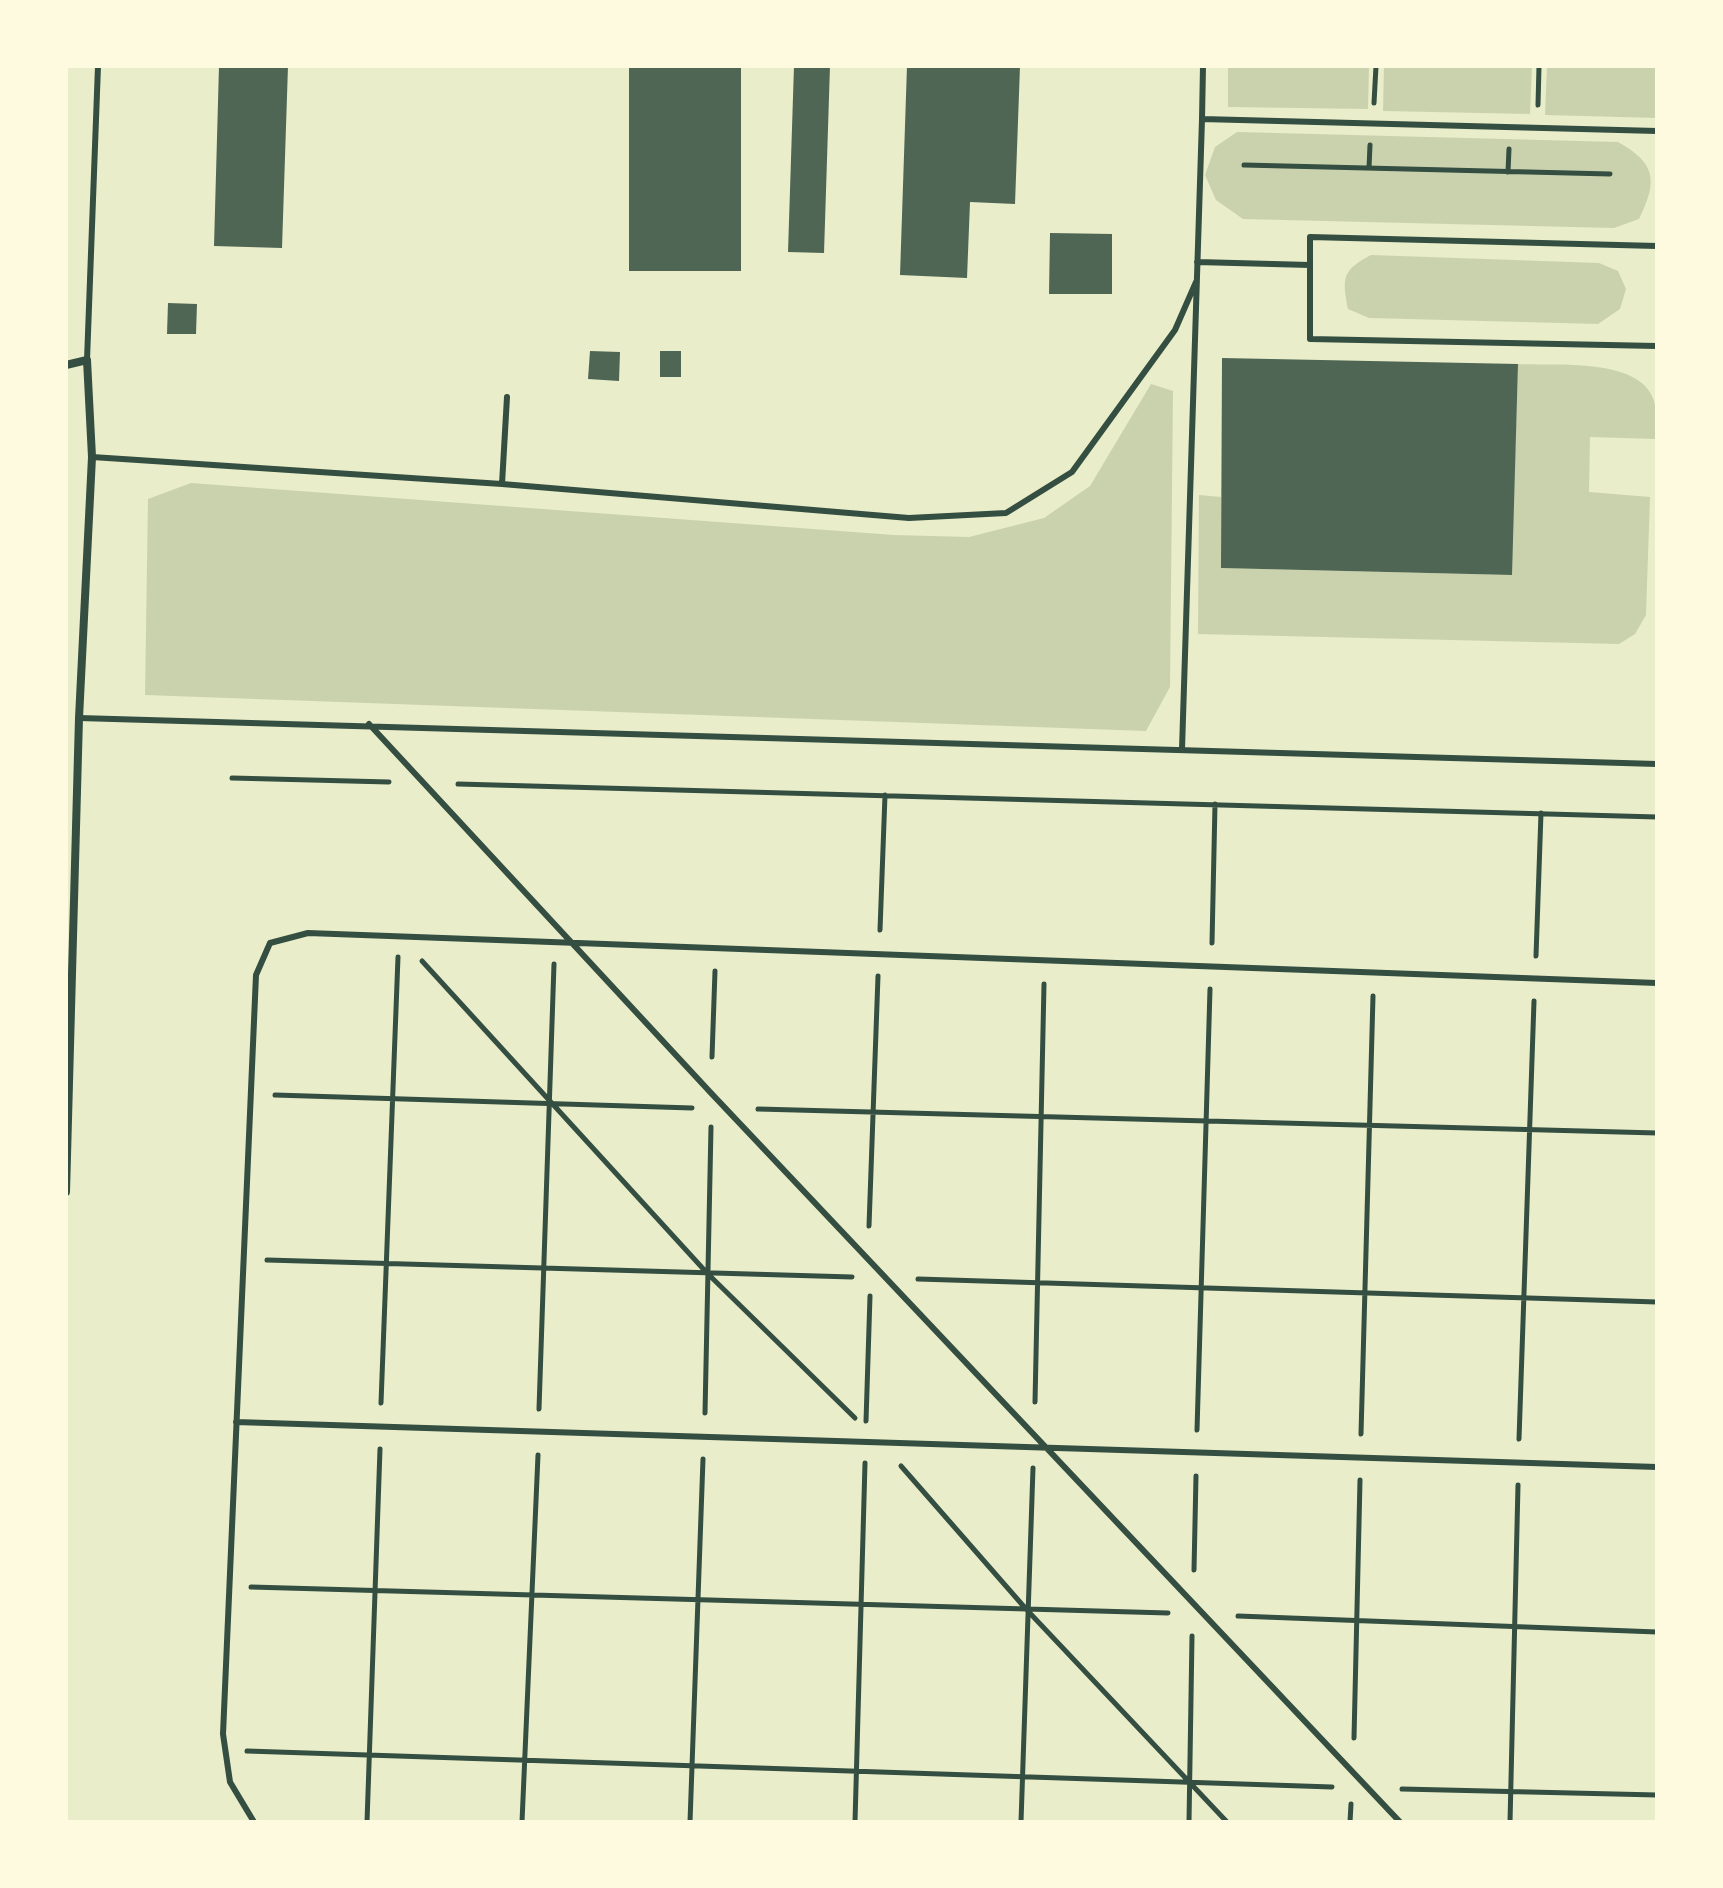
<!DOCTYPE html>
<style>
body{margin:0}
#map{position:relative;width:1723px;height:1888px;overflow:hidden;background:#e9edc9;font-family:"Nunito Sans",sans-serif}
canvas{display:block}
.frame{position:absolute;inset:0;border:68px solid #fefae0;pointer-events:none}
</style>
<div id="map">
<canvas width="1723" height="1888"></canvas>
<div class="frame"></div>
</div>
<script>
const context = document.querySelector('canvas').getContext('2d');
context.lineJoin = 'round';
function fillPath(path, color) {
  context.fillStyle = color;
  context.fill(path, 'evenodd');
}
function stroke(path, color, width, dash) {
  context.strokeStyle = color;
  context.lineWidth = width;
  context.lineCap = dash ? 'butt' : 'round';
  context.setLineDash(dash || []);
  context.stroke(path);
}
fillPath(new Path2D(`
 M1228,66H1369L1368,109L1228,107Z
 M1384,66H1532L1530,114L1383,111Z
 M1547,66H1657V118L1545,115Z
 M1237,132L1618,142C1656,163 1658,181 1639,219L1614,228L1243,219L1216,200L1205,175L1215,147Z
 M1371,255L1599,263L1618,271L1626,289L1620,309L1598,324L1369,318L1348,309C1342,278 1342,270 1371,255Z
 M1518,364C1555,366 1641,357 1654,401C1657,412 1655,427 1656,439L1590,437L1589,492L1650,497L1646,615L1635,634L1619,644L1198,634L1199,495L1221,497L1222,568L1511,575Z
 M1151,384L1173,391L1170,687L1146,731L145,695L148,499L191,483L894,535L969,537L1044,518L1090,486Z`), '#cad2ad');
fillPath(new Path2D(`
 M219,66H288L282,248L214,246Z
 M629,66H741V271H629Z
 M794,66H830L824,253L788,252Z
 M907,66H1020L1015,204L970,202L967,278L900,275Z
 M1050,233L1112,234V294H1049Z
 M168,303L197,304L196,334H167Z
 M590,351L620,352L619,381L588,379Z
 M660,351H681V377H660Z
 M1222,358L1518,364L1512,575L1221,568Z`), '#4f6655');
stroke(new Path2D(`
 M1374,103L1376,66
 M1538,105L1539,66
 M1244,165L1610,174
 M1369,168L1370,145
 M1508,172L1509,149
 M232,778L389,782
 M458,784L1657,817
 M880,930L885,795
 M1212,943L1215,804
 M1536,956L1541,813
 M422,961L707,1273L855,1418
 M712,1057L715,971
 M275,1095L692,1108
 M758,1109L1657,1133
 M869,1226L878,976
 M267,1260L852,1277
 M918,1279L1657,1302
 M1035,1402L1044,984
 M381,1403L398,957
 M539,1409L554,964
 M705,1413L711,1127
 M866,1421L870,1296
 M1197,1430L1210,989
 M1361,1434L1373,996
 M1519,1439L1534,1001
 M901,1466L1026,1609L1227,1822
 M1194,1570L1196,1476
 M251,1587L1168,1613
 M1238,1616L1657,1632
 M1354,1738L1360,1480
 M247,1751L1332,1787
 M1402,1789L1657,1795
 M367,1822L380,1449
 M522,1822L538,1455
 M690,1822L703,1459
 M855,1822L865,1463
 M1021,1822L1033,1468
 M1189,1822L1192,1636
 M1350,1822L1351,1804
 M1510,1822L1518,1485`), '#344e41', 5);
stroke(new Path2D(`
 M1203,66L1202,119L1657,131
 M1657,246L1310,237V339L1657,346
 M1197,262L1310,265
 M87,360L98,66
 M92,457L502,484L507,397
 M502,484L909,518L1006,513L1072,472L1175,330L1196,282
 M79,718L1657,764
 M369,724L711,1093L1400,1822
 M1182,749L1202,119
 M236,1422L1657,1467
 M254,1822L230,1782L223,1734L256,975L270,943L308,933L1657,983`), '#344e41', 6);
stroke(new Path2D(`
 M66,365L87,360L92,457L79,718L66,1192`), '#344e41', 8);
</script>
